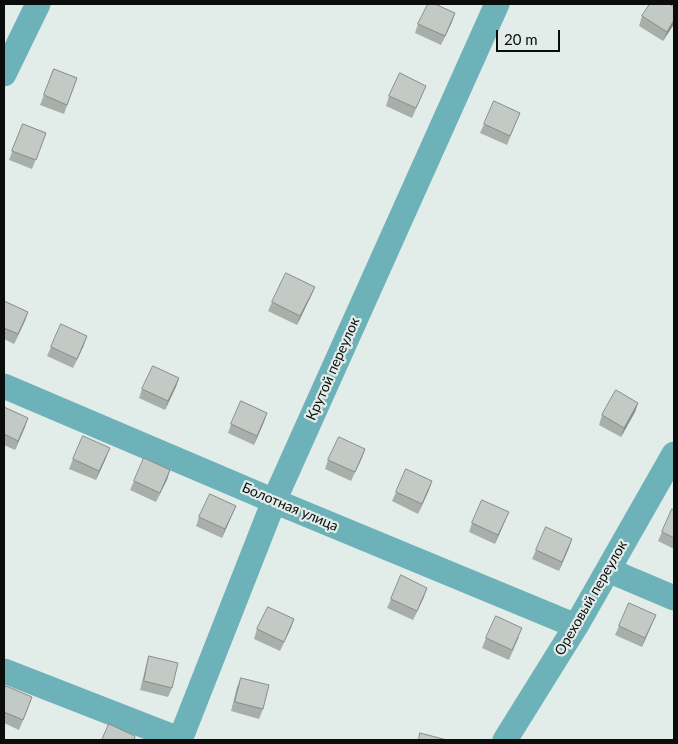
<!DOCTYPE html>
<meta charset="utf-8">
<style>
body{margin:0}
#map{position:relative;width:678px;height:744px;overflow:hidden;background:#e2ece9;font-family:Lato,sans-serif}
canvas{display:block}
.frame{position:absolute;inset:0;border:5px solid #0a0d0c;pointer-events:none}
.scale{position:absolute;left:496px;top:30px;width:64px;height:22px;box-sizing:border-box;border:2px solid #0a0d0c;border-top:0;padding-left:6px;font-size:15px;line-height:18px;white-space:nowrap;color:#0a0d0c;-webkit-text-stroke:4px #e2ece9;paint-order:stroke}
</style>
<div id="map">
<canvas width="678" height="744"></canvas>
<div class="frame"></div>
<div class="scale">20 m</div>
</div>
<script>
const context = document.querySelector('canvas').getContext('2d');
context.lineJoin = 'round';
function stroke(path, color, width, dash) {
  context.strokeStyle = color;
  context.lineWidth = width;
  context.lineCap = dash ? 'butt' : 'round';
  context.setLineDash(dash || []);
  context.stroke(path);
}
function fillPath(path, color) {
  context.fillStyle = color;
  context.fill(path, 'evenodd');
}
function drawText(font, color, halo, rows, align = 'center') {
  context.font = font + ' Lato,sans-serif';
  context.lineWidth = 4.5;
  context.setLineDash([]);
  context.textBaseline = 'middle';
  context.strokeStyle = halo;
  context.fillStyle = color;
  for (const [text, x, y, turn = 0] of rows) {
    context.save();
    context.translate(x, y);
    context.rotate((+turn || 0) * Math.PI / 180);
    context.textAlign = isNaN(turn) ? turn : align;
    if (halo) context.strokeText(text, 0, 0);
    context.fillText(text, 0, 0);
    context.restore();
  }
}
stroke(new Path2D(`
 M4,74L38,4
 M4,386L274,501L576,626
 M608,570L674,598
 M4,671L181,740
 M180,740L274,501L497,4
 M505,740L576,626L674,454`), '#6db2b8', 25);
fillPath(new Path2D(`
 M674,7V24L663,41L639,26L642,16Z
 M452,22L441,45L415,33L418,24Z
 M54,69L77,78L64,114L40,105Z
 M422,95L412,118L386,106L389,96Z
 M520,113L507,145L480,133L484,124Z
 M23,124L46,133L32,169L9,160Z
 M315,287L311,296L297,325L268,311L272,302Z
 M4,301L28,312L14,344L4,339Z
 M84,345L73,368L47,356L51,347Z
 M179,378L165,410L139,398L142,389Z
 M638,403L635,412L621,437L599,425L602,415Z
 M4,407L25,427L15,450L4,445Z
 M267,413L254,445L228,433L231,424Z
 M365,449L351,481L325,469L328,460Z
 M106,458L96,480L69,469L73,459Z
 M170,470L156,502L130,490L134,481Z
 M429,490L418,514L392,501L396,492Z
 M236,506L222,538L196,526L199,517Z
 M674,510V549L658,541L662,532Z
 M505,521L495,544L469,532L472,523Z
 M572,539L559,571L532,559L536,550Z
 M424,597L413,620L387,608L391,599Z
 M294,619L280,651L254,639L257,629Z
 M652,624L642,647L615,635L619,626Z
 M519,637L509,660L482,648L486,638Z
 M149,656L172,688L168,697L140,690L146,666Z
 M241,678L263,709L259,719L231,711L237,687Z
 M4,691L29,706L19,730L4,723Z`), '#a8aea9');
fillPath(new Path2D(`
 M455,13L452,22L441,45L445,36Z
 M674,20V24L663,41L667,32Z
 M315,287L311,296L297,325L300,316Z
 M28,312L25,321L14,344L18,334Z
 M87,336L84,345L73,368L77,359Z
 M179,378L176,387L165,410L168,401Z
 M638,403L635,412L621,437L624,428Z
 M267,413L264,422L254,445L257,436Z
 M28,418L25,427L15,450L18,441Z
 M110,448L106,458L96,480L99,471Z
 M365,449L362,458L351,481L355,472Z
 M170,470L167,480L156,502L160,493Z
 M432,481L429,490L418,514L422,504Z
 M236,506L232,515L222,538L225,529Z
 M509,512L505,521L495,544L498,535Z
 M572,539L569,548L559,571L562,562Z
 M427,588L424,597L413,620L417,611Z
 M656,615L652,624L642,647L645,638Z
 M294,619L291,628L280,651L284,642Z`), '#888d8a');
const building = new Path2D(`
 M428,4H435L455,13L445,36L418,24Z
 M650,4H669L674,7V20L667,32L642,16Z
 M54,69L77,78L67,105L44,95Z
 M400,73L426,86L416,108L389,96Z
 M494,101L520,113L510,136L484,124Z
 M23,124L46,133L36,160L12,151Z
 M286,273L315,287L300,316L272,302Z
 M4,301L28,312L18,334L4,328Z
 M61,324L87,336L77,359L51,347Z
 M153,366L179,378L168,401L142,389Z
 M616,390L638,403L624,428L602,415Z
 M241,401L267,413L257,436L231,424Z
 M4,407L28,418L18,441L4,434Z
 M83,436L110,448L99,471L73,459Z
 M339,437L365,449L355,472L328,460Z
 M144,458L170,470L160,493L134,481Z
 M406,469L432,481L422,504L396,492Z
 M210,494L236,506L225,529L199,517Z
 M482,500L509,512L498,535L472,523Z
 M672,509L674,510V538L662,532Z
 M546,527L572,539L562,562L536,550Z
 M401,575L427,588L417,611L391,599Z
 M629,603L656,615L645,638L619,626Z
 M268,607L294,619L284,642L257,629Z
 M496,616L522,628L512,650L486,638Z
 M149,656L178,663L172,688L144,681Z
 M241,678L269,685L263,709L235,702Z
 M6,686L32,697L23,720L4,712V691Z
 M109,724L135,736L134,740H102Z
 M420,733L447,740H419Z`);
fillPath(building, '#c3cac5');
stroke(building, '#888d8a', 1);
drawText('14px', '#0a0d0c', '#e2ece9', [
 ["Крутой переулок",333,369,-66],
 ["Болотная улица",290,507,23],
 ["Ореховый переулок",591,598,-60]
]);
</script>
